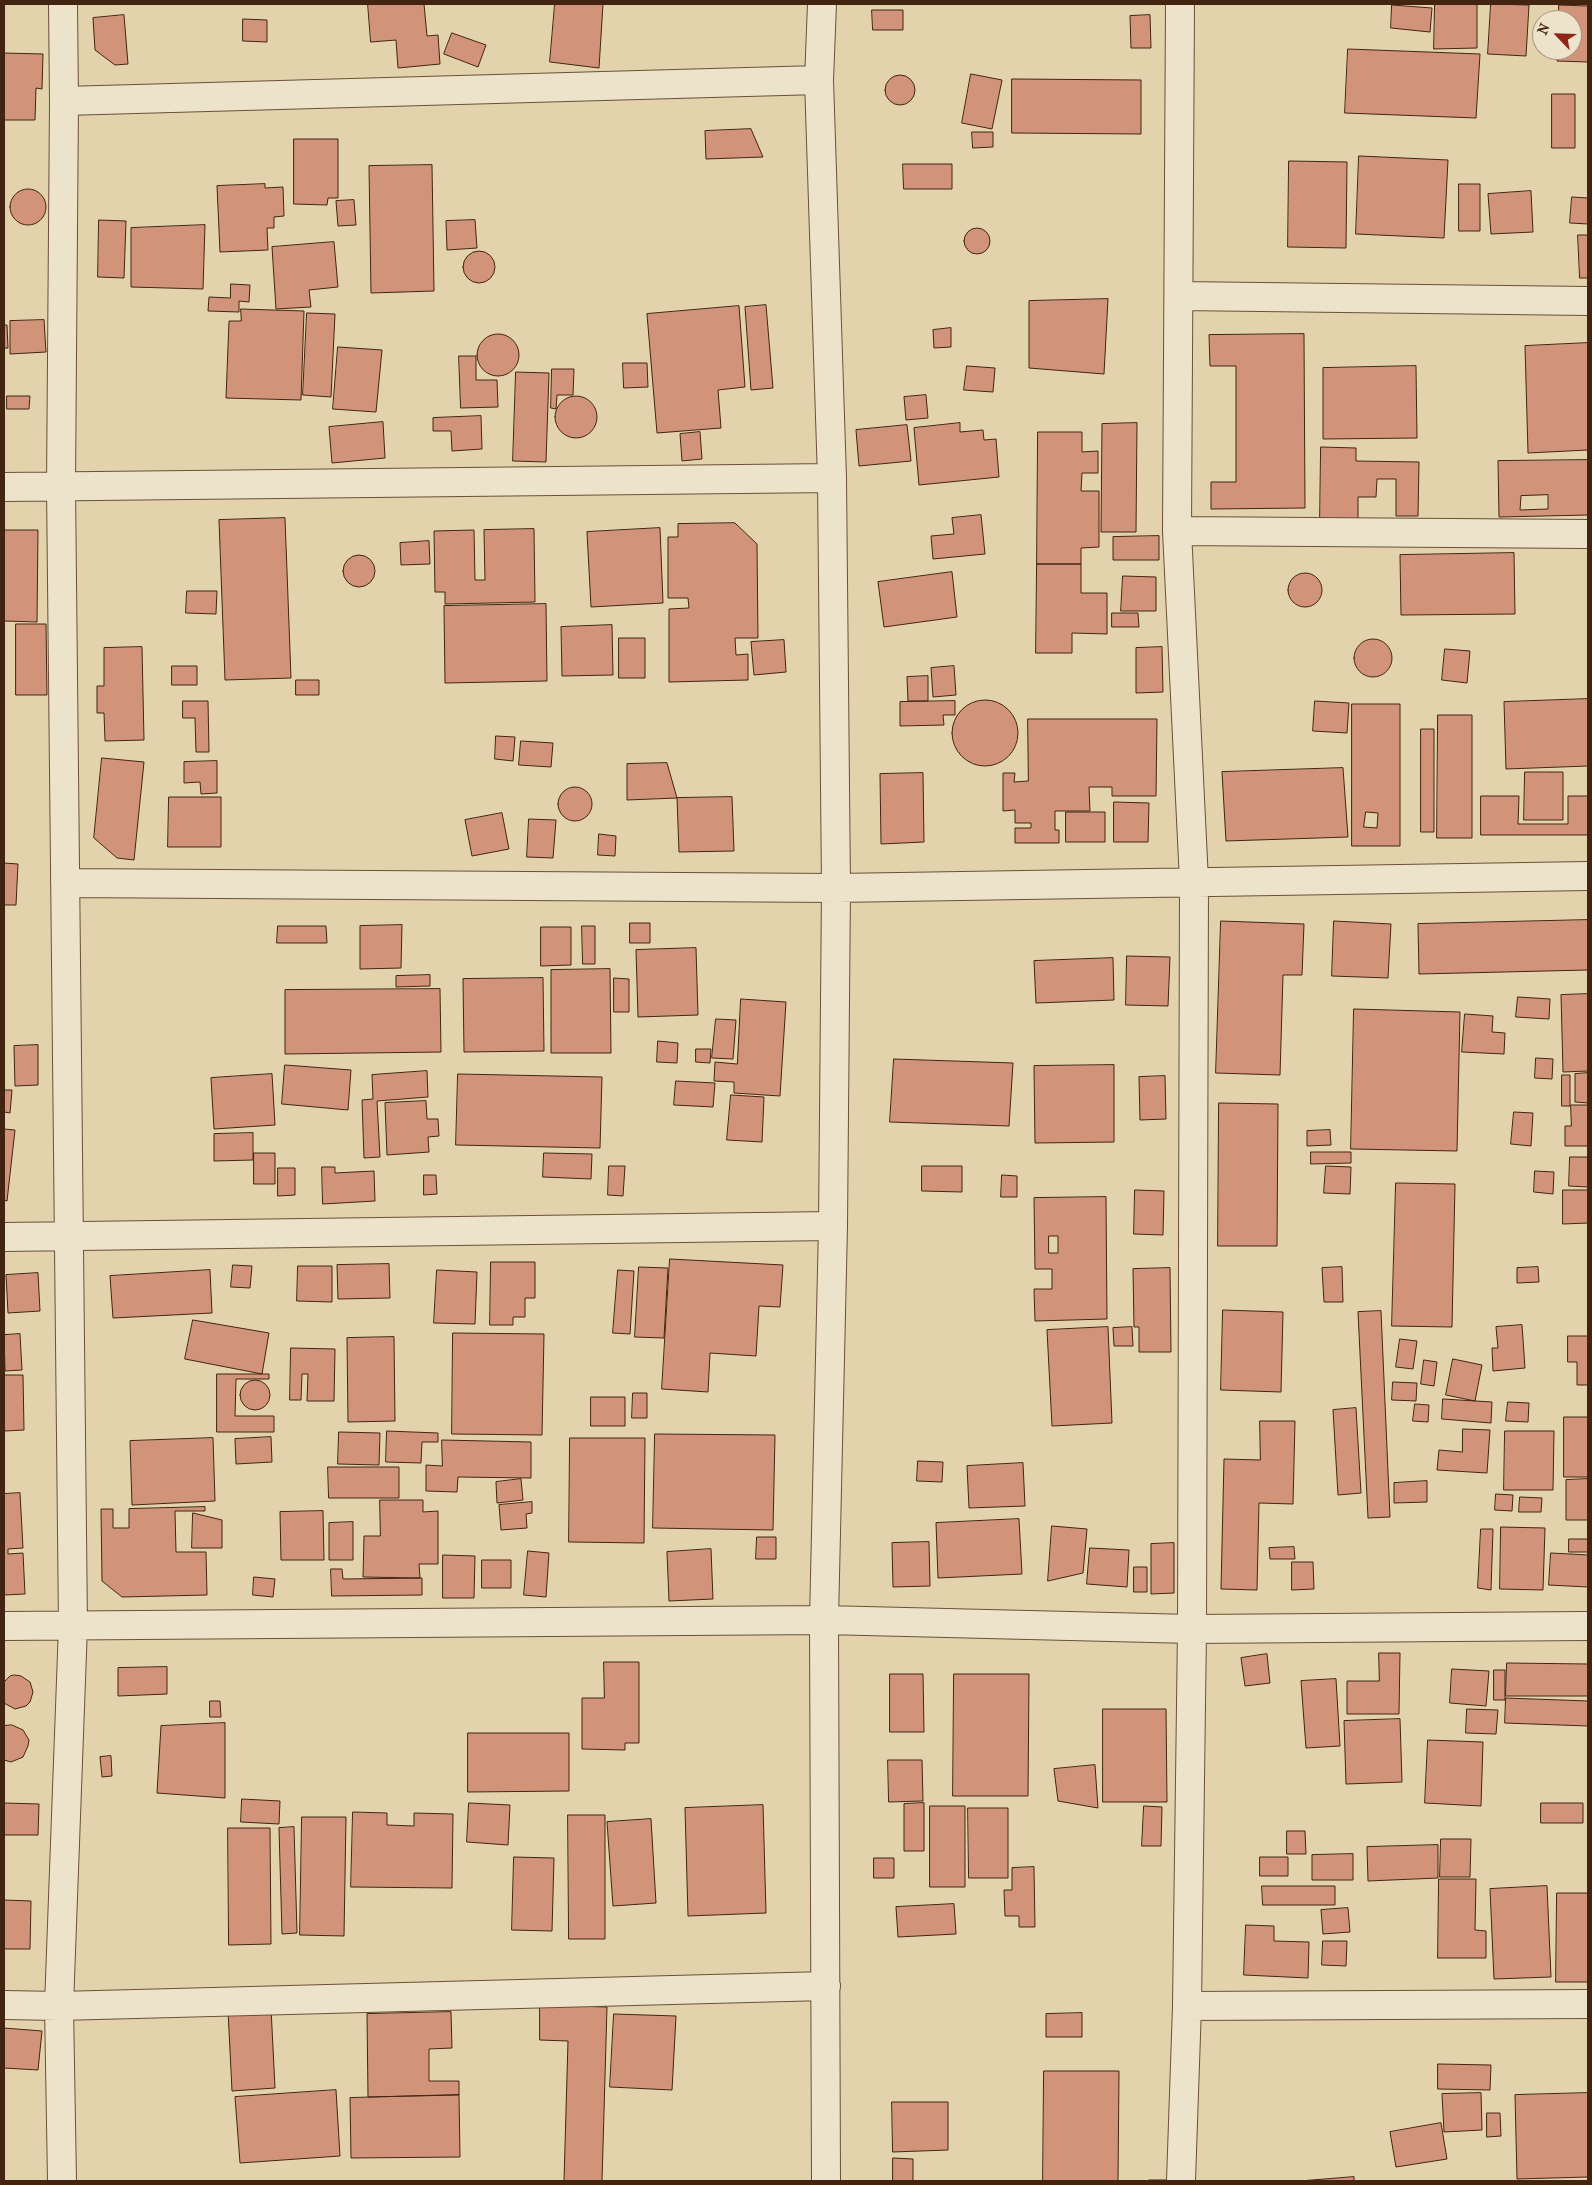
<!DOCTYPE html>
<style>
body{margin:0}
#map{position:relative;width:1592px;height:2185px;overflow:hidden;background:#e3d3ad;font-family:"IM FELL French Canon",serif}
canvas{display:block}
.frame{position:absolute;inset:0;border:5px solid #432410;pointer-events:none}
.north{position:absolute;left:1532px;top:10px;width:50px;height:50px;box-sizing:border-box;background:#ede2ca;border:1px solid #a99680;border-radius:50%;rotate:294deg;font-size:14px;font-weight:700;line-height:20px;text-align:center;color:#432410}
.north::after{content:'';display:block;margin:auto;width:18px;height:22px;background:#8f2418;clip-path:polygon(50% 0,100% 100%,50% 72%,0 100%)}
</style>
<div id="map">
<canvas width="1592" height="2185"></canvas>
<div class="frame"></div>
<div class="north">N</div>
</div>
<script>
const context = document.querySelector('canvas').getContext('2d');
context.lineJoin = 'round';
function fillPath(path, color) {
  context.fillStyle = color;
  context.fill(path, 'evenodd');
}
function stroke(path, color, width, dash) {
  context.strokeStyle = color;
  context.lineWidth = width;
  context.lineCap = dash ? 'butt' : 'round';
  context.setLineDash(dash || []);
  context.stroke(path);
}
const building = new Path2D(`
 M368,4H424L427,36L438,35L440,64L398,68L396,40L371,42Z
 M555,4H603L599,68L550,62Z
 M1435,4H1477V48L1434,49Z
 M1491,4L1529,5L1526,56L1488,54Z
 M1392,5L1432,8L1430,32L1391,28Z
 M1559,5L1588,6V62L1557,61L1558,50H1572V20H1559Z
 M872,10H903V30H873Z
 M124,15L128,64L115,65L95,50L93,18Z
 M1150,15L1151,48H1131L1130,16Z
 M243,19L267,20V42L243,41Z
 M452,33L486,45L478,67L444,54Z
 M1348,49L1480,54L1476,118L1345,113Z
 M4,53L43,54L42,89L36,88L35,120H4Z
 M971,74L1002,80L992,129L962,123Z
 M885 90a15 15 0 1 1 30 0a15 15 0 1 1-30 0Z
 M1012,79L1141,80V134L1012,133Z
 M1552,94H1575V148H1552Z
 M751,129L763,157L706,159L705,131Z
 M972,132H993V147L973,148Z
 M294,139H338V198H328L327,205L294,204Z
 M1359,156L1448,160L1444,238L1356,234Z
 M1289,161L1347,162L1346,248L1288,247Z
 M903,164H952V189H904Z
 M432,165L434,291L371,293L369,166Z
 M265,184V188L283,187L284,216L274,217V228H267L268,250L220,252L217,186Z
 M1459,184H1480V231H1459Z
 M10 207a18 18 0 1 1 36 0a18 18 0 1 1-36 0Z
 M1531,191L1533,232L1491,234L1488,194Z
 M1572,197L1588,198V224L1570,223Z
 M354,200L356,225L338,226L336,201Z
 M99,220L126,221L124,278L98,277Z
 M475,220L477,248L447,250L446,221Z
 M205,225L203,289L131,287V228Z
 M964 241a13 13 0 1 1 26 0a13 13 0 1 1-26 0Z
 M1578,235H1588V278H1580Z
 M334,242L338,287L309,290L311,307L276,309L272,247Z
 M463 267a16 16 0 1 1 32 0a16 16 0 1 1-32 0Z
 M231,284L250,285L249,302L239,301V312L208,311L209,297L230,298Z
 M1108,299L1104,374L1029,368V301Z
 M766,305L773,388L751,390L745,307Z
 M739,306L745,387L718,390L721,428L657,433L647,314Z
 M241,309L304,311L301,400L226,398L229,321H241Z
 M307,313L335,314L331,397L303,395Z
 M44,320L46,352L10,354V321Z
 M4,325H7L8,348H4Z
 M951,328V347L934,348L933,330Z
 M1304,334L1305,508L1211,509V482H1236V366H1210L1209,335Z
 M477 355a21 21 0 1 1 42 0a21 21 0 1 1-42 0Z
 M1588,343V450L1528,453L1525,346Z
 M338,347L382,350L376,412L333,409Z
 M459,356H476V380H497L498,407L461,408Z
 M623,363H647L648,387L624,388Z
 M967,366L995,368L993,392L964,390Z
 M1416,366L1417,438L1323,439V368Z
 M552,369H574L573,395H557L556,409L551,408Z
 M516,372L549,373L546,462L513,461Z
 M926,395L928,418L906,420L904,397Z
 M7,396H30L29,409H7Z
 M555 417a21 21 0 1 1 42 0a21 21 0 1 1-42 0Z
 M481,416L482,449L452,451L451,431H433V418Z
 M383,422L385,458L332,463L329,427Z
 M960,423V432L983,430L984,440L996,439L999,477L919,485L914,428Z
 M1137,423L1136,532H1101L1102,424Z
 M907,425L911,461L859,466L856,430Z
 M700,432L702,459L682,461L680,434Z
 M1038,432H1082V452L1098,451V473H1082L1081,491H1099V547L1081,548V564H1037Z
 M1321,447L1356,448V461L1419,462L1418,516H1396V479H1377L1376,497H1358V521H1320Z
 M1588,460V515L1499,517L1498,461ZM1548,495V509L1520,510L1521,496Z
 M981,515L985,554L933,559L931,536L954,534L952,518Z
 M285,518L291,678L225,680L219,520Z
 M735,523L757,544L758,638H735L736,655L748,654V680L669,682V609L689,608L688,598H668V537H678V524Z
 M660,528L663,603L591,607L587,532Z
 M534,529L535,602L445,604V592H435L434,531L474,530L475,580H485L484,530Z
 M4,530H38L37,622L4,621Z
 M1159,536V560H1113V537Z
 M429,541L430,564L401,565L400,543Z
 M1514,553L1515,614L1401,615L1400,555Z
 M343 571a16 16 0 1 1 32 0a16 16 0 1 1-32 0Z
 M1037,564H1081V593H1107V634L1072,633V653H1036Z
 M952,572L957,617L884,627L878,582Z
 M1288 590a17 17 0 1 1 34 0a17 17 0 1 1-34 0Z
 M1123,576L1156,577V611H1121Z
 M187,591H217L216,614L186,613Z
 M546,604L547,681L445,683L444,606Z
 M1112,613H1138L1139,627H1112Z
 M16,624H46L47,695H16Z
 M612,625L613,675L562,676L561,627Z
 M619,638H645V678H619Z
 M1354 658a19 19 0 1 1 38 0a19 19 0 1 1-38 0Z
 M784,640L786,672L754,675L751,642Z
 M142,647L144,740L105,741L104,713H97V686H104V648Z
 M1162,647L1163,692L1136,693V648Z
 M1445,649L1470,651L1467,683L1442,680Z
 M172,666H197V685H172Z
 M954,666L956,695L933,697L931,668Z
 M928,676V701H908L907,677Z
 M296,680H319V695H296Z
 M1588,699V766L1506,769L1504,702Z
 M952 733a33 33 0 1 1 66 0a33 33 0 1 1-66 0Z
 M183,701H208L209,752H196L195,718H183Z
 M955,701V715H943L944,725L900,726V702Z
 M1315,701L1349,703L1347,733L1313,731Z
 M1352,704H1400V846H1352ZM1366,812L1378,813L1377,828L1364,827Z
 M1438,715H1472V838H1437Z
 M1028,719H1157L1156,796H1112V787H1089L1090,811H1055V830H1059V843H1015V828H1031V823H1015V810L1003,811V773H1015L1014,782L1028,781Z
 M1421,729H1434V832H1421Z
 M496,736L515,737L513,761L495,759Z
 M521,741L553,743L551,767L519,765Z
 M102,758L144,762L134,860L117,858L94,838Z
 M217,761V793L201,794L200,782L184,783V762Z
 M667,763L677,798L627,800V764Z
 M1343,768L1348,837L1226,841L1222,772Z
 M1525,772H1563V820H1524Z
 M923,773L924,842L881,844L880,774Z
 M558 804a17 17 0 1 1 34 0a17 17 0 1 1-34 0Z
 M1481,796H1519L1518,824H1568V796H1588V835H1481Z
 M169,797H221V847H168Z
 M732,797L734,851L679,852L677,798Z
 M1114,802L1149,803L1148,842H1114Z
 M1066,812H1105V842H1066Z
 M502,813L509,849L472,856L465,820Z
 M529,819L556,820L553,858L527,857Z
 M599,834L616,836L615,856L598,855Z
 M4,863L18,864L16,905H4Z
 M1588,920V970L1419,974L1418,924Z
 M1221,921L1304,924L1302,975H1283L1280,1075L1216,1073Z
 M1334,921L1391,924L1388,978L1332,976Z
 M630,923H650V943H630Z
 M402,925L401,968L360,969V926Z
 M278,926H326L327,943H277Z
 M582,926H595V964H583Z
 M541,927H571V965L541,966Z
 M696,948L698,1015L638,1017L636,950Z
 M1127,956L1170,957L1168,1006L1126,1005Z
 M1113,958L1114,1000L1036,1003L1034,961Z
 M610,969L611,1053H551V970Z
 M430,975V986L396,987V976Z
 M543,978L544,1051L464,1052L463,979Z
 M614,978L629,979V1012H614Z
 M440,989L441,1052L285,1054V990Z
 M1588,994V1071L1563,1072L1561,995Z
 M1518,997L1550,999L1549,1019L1516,1017Z
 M741,999L786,1002L780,1096L734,1093V1082L714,1081L715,1062L737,1064Z
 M1354,1009L1460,1012L1457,1151L1351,1149Z
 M1465,1014L1493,1016L1492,1032L1505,1033L1504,1054L1462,1052Z
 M716,1019L736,1020L733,1059L712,1058Z
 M658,1041L678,1043L677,1063L657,1062Z
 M38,1045V1085L15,1086L14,1046Z
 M696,1049H711L710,1063L696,1062Z
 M1536,1058L1553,1059L1552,1079L1535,1078Z
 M894,1059L1013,1063L1009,1126L890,1122Z
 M285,1065L351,1070L348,1110L282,1104Z
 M1114,1065V1142L1035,1143L1034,1066Z
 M427,1071L428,1097L377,1101L380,1157L364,1158L362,1100L373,1099L372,1075Z
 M1588,1073V1103L1575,1102V1074Z
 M272,1074L275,1125L214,1129L211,1078Z
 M458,1074L602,1077L600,1148L456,1145Z
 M1562,1075H1570V1106H1562Z
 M1165,1076L1166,1119L1140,1120L1139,1077Z
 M676,1081L715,1083L713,1107L674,1105Z
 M4,1090H12L10,1113L4,1112Z
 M731,1095L764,1097L762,1142L727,1140Z
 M426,1101L427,1119H438L439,1136L428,1137L429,1152L387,1155L385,1103Z
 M1219,1103L1278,1104L1277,1246H1218Z
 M1571,1105H1588V1146H1565V1126H1571Z
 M1514,1112L1533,1113L1531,1146L1511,1144Z
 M4,1129L15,1130L7,1201L4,1200Z
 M1330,1130L1331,1145L1307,1146V1131Z
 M253,1133V1160L214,1161V1134Z
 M1311,1152H1351V1163L1311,1164Z
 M254,1153H275V1184H254Z
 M544,1153L592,1154L591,1179L543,1177Z
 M1570,1157H1588V1187L1569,1186Z
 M609,1166H625L623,1196L608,1195Z
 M922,1166H962V1192L922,1191Z
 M1326,1166L1351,1167L1350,1194L1324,1193Z
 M322,1167H335V1173L374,1171L375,1201L323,1204Z
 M278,1168H295V1195L278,1196Z
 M1535,1171L1554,1172L1553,1194L1534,1192Z
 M424,1175H436L437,1194L424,1195Z
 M1002,1175L1017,1176V1197H1001Z
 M1396,1183L1455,1184L1452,1327L1392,1326Z
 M1135,1190L1164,1191L1163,1235L1134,1234Z
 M1563,1190H1588V1223L1563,1224Z
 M1106,1197L1107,1319L1035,1321L1034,1289H1052V1269H1035L1034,1198ZM1049,1236H1058V1253H1049Z
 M670,1259L783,1265L780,1307L759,1306L756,1356L710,1353L708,1392L662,1389Z
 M491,1262H535V1298H525V1317H513V1325H490Z
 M389,1264L390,1298L338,1299L337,1265Z
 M233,1265L252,1266L250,1288L231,1287Z
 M298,1266H332V1302L297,1301Z
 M639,1267L668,1268L664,1338L635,1337Z
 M1342,1267L1343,1302H1324L1322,1268Z
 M1538,1267L1539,1282L1517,1283V1268Z
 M1170,1268L1171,1352H1139V1327H1134L1133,1269Z
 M210,1270L212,1313L113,1318L110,1276Z
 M437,1270L477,1272L475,1324L434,1323Z
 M618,1270L634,1271L630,1334L613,1333Z
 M38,1273L40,1311L8,1313L6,1275Z
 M1223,1310L1283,1312L1281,1392L1221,1390Z
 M1381,1311L1390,1517L1368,1518L1358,1312Z
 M193,1320L269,1333L262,1374L185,1359Z
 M1522,1325L1525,1368L1493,1371L1492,1348H1498L1496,1327Z
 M1108,1327L1112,1423L1052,1426L1047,1330Z
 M1132,1327L1133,1346H1114L1113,1328Z
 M453,1333L544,1334L542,1435L452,1434Z
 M20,1334L22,1370L5,1371L4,1335Z
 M1568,1336H1588V1385H1577V1362H1568Z
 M394,1337L395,1421L348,1422L347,1338Z
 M1400,1339L1417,1341L1413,1369L1396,1367Z
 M291,1348L335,1349L334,1401H307L308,1374H302L301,1400H290Z
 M1453,1359L1482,1365L1475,1401L1446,1395Z
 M1424,1360L1437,1362L1434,1386L1421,1384Z
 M217,1374H269V1379H236L235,1416H274V1432H217Z
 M4,1375H23L24,1430L5,1431Z
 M240 1395a15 15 0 1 1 30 0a15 15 0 1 1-30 0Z
 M1393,1382L1417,1383L1416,1401L1392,1400Z
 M633,1393H647V1418H632Z
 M591,1397H625V1426H591Z
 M1443,1399L1492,1402L1491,1423L1442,1419Z
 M1508,1402L1529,1403L1528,1422L1506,1421Z
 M1415,1404L1429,1405L1428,1422L1413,1421Z
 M1356,1408L1361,1493L1338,1495L1333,1410Z
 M1564,1417H1588V1477H1564Z
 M1260,1421H1295L1293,1504L1259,1503L1257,1590L1221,1589L1224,1459L1260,1460Z
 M1463,1429L1490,1430L1487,1473L1437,1470L1439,1450L1462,1452Z
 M387,1431L438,1433V1442H422L421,1463L386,1462Z
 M1505,1431H1554L1553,1490H1504Z
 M339,1432L380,1433L379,1465L338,1464Z
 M655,1434L775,1435L773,1530L653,1528Z
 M271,1437L272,1462L236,1464L235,1439Z
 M213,1438L215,1501L132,1505L130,1441Z
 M570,1438H645L644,1543L569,1542Z
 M442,1440L531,1442V1478L458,1477L457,1492L426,1491V1465L442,1466Z
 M918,1461L943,1462L942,1482L917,1481Z
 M1023,1463L1025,1506L969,1508L967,1466Z
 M328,1467H399V1498H329Z
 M521,1479L523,1500L497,1503L496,1482Z
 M1588,1479V1520H1566V1480Z
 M1427,1481V1502L1394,1503V1483Z
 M20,1493L23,1548L8,1549V1554L23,1553L25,1594L4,1595V1494Z
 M1496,1494L1513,1495L1512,1511L1495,1510Z
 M1520,1497L1542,1498L1541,1512H1519Z
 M380,1500H423V1512L438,1511V1564H419L420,1578L363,1577L364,1536H380Z
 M532,1502V1513L526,1514L527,1528L501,1530L499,1505Z
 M205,1507V1511H175L176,1552H206L207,1595L122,1597L102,1581L101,1509H113V1528H129V1509Z
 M323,1511L324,1560H281L280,1512Z
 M193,1513L222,1520V1548H192Z
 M1019,1519L1022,1574L938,1578L936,1523Z
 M353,1522V1560H329V1523Z
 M1052,1526L1087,1529L1083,1573L1048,1581Z
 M1501,1527L1545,1528L1543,1590L1500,1589Z
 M1481,1529H1493L1491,1590L1478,1588Z
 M757,1537H776V1559H756Z
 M1569,1539H1588V1552H1569Z
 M929,1542L930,1586L893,1587L892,1543Z
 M1174,1543V1593L1151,1594V1544Z
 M1294,1547L1295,1559H1270L1269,1548Z
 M1090,1548L1129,1550L1127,1587L1087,1584Z
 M711,1549L713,1599L669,1601L667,1552Z
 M528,1551L549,1553L546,1597L524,1595Z
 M1551,1553L1588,1555V1587L1549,1585Z
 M443,1555L475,1556L474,1598H443Z
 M482,1560H511V1588H482Z
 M1292,1562H1313L1314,1589L1292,1590Z
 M1134,1567H1147V1592H1134Z
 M331,1569H342L343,1579L422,1578V1595L332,1596Z
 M254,1577L275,1579L273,1597L253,1595Z
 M1379,1653H1400L1399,1714H1347V1681H1379Z
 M1267,1654L1270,1683L1245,1686L1241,1658Z
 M604,1662H639V1743H625V1750L582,1749V1698H604Z
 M1507,1663L1588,1664V1696H1506Z
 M167,1667V1694L118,1696V1668Z
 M1452,1669L1489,1671L1486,1706L1450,1703Z
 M1494,1670H1505V1700H1494Z
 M890,1674H923L924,1732H890Z
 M954,1674H1029L1028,1796H953Z
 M15,1675L21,1676L30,1682L33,1692L30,1702L26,1706L15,1709L4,1703V1682L10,1676Z
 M1336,1679L1340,1746L1306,1748L1301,1681Z
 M1506,1698L1588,1701V1726L1505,1723Z
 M210,1701H220L221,1717H210Z
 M1103,1709H1166L1167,1802H1103Z
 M1467,1709L1498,1710L1496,1734L1466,1733Z
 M1400,1719L1402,1782L1346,1784L1344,1721Z
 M225,1723V1798L157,1793L161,1726Z
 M12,1725L23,1730L29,1740L28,1746L23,1757L11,1762L4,1760V1726Z
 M468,1733H569V1791L468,1792Z
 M1428,1740L1483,1742L1481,1806L1425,1803Z
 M111,1756L112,1776L102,1777L100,1757Z
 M888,1760H922L923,1801L889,1802Z
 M1095,1765L1098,1808L1058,1801L1054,1769Z
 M242,1799L280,1801L279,1824L241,1822Z
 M4,1803L39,1804L38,1835H4Z
 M469,1803L510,1805L508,1845L467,1842Z
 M924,1803V1851H904V1804Z
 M1541,1803H1583V1823H1541Z
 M763,1805L766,1913L688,1916L685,1808Z
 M930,1806H965V1887H930Z
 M1144,1806L1162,1807L1161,1846H1142Z
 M968,1808H1008V1878H969Z
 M353,1812L387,1813V1825L414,1826V1813L453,1814L452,1888L351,1887Z
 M568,1815H605V1939H569Z
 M302,1817H346L344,1936L300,1935Z
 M651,1819L656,1903L613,1906L607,1822Z
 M294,1827L297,1933L282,1934L279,1828Z
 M228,1828H270L271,1944L229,1945Z
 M1287,1831H1305L1306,1854H1287Z
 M1441,1839H1471L1470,1877H1440Z
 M1438,1845V1878L1368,1881L1367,1847Z
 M1353,1854V1880H1312V1855Z
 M514,1857L554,1858L552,1931L512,1930Z
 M1260,1857H1288V1876H1260Z
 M874,1858H894V1878H874Z
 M1034,1867L1035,1927H1019V1916H1005L1004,1890H1012V1868Z
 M1439,1879H1476L1475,1930L1486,1931V1958H1438Z
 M1262,1886H1335V1905H1263Z
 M1547,1886L1551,1977L1494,1979L1490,1889Z
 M1557,1893H1588V1982H1556Z
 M4,1900L31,1901L30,1949H4Z
 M954,1904L956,1934L898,1937L896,1907Z
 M1348,1908L1350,1932L1323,1934L1321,1910Z
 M1246,1925L1274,1926V1941L1309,1942L1308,1978L1244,1975Z
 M1323,1941H1347L1346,1966L1322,1965Z
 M540,2005L607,2007L602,2181H564L568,2041L540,2040Z
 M271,2008L275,2088L232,2091L228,2010Z
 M451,2012L452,2048L429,2049V2081H459V2095L368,2097L367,2014Z
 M1082,2013V2037H1046V2014Z
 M614,2014L676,2016L672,2090L610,2087Z
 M4,2028L42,2031L38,2070L4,2068Z
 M1438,2064L1491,2065L1490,2090L1438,2089Z
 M1044,2071H1119L1118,2181H1043Z
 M336,2090L340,2156L240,2163L235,2097Z
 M1481,2093L1482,2130L1444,2132L1442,2094Z
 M1588,2093V2177L1517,2179L1515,2095Z
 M459,2095L460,2157L351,2158L350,2098Z
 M892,2102H948V2150L893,2152Z
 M1487,2113H1500L1501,2136L1487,2137Z
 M1441,2123L1447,2159L1396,2167L1390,2132Z
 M893,2158L913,2159V2181H893Z
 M1354,2177V2181H1300Z
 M1149,2180H1174L1175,2181H1149Z`);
fillPath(building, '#d1947b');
stroke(building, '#432410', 1);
const minor = new Path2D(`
 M822,4L819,80L832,478L836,888L833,1226L824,1620L826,2181
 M1180,4L1177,531L1194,881L1192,1629L1187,2006L1181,2181
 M64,101L819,80
 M1179,296L1588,301
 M4,487L832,478
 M1177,531L1588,534
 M65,883L836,888L1588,876
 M4,1237L833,1226
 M4,1626L824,1620L1192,1629L1588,1626
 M4,2005L59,2006L826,1986
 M1187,2006L1588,2004
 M62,2181L59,2006L73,1626L61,486L64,101L63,4`);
stroke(minor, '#6b5037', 30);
stroke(minor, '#ede2ca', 28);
</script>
